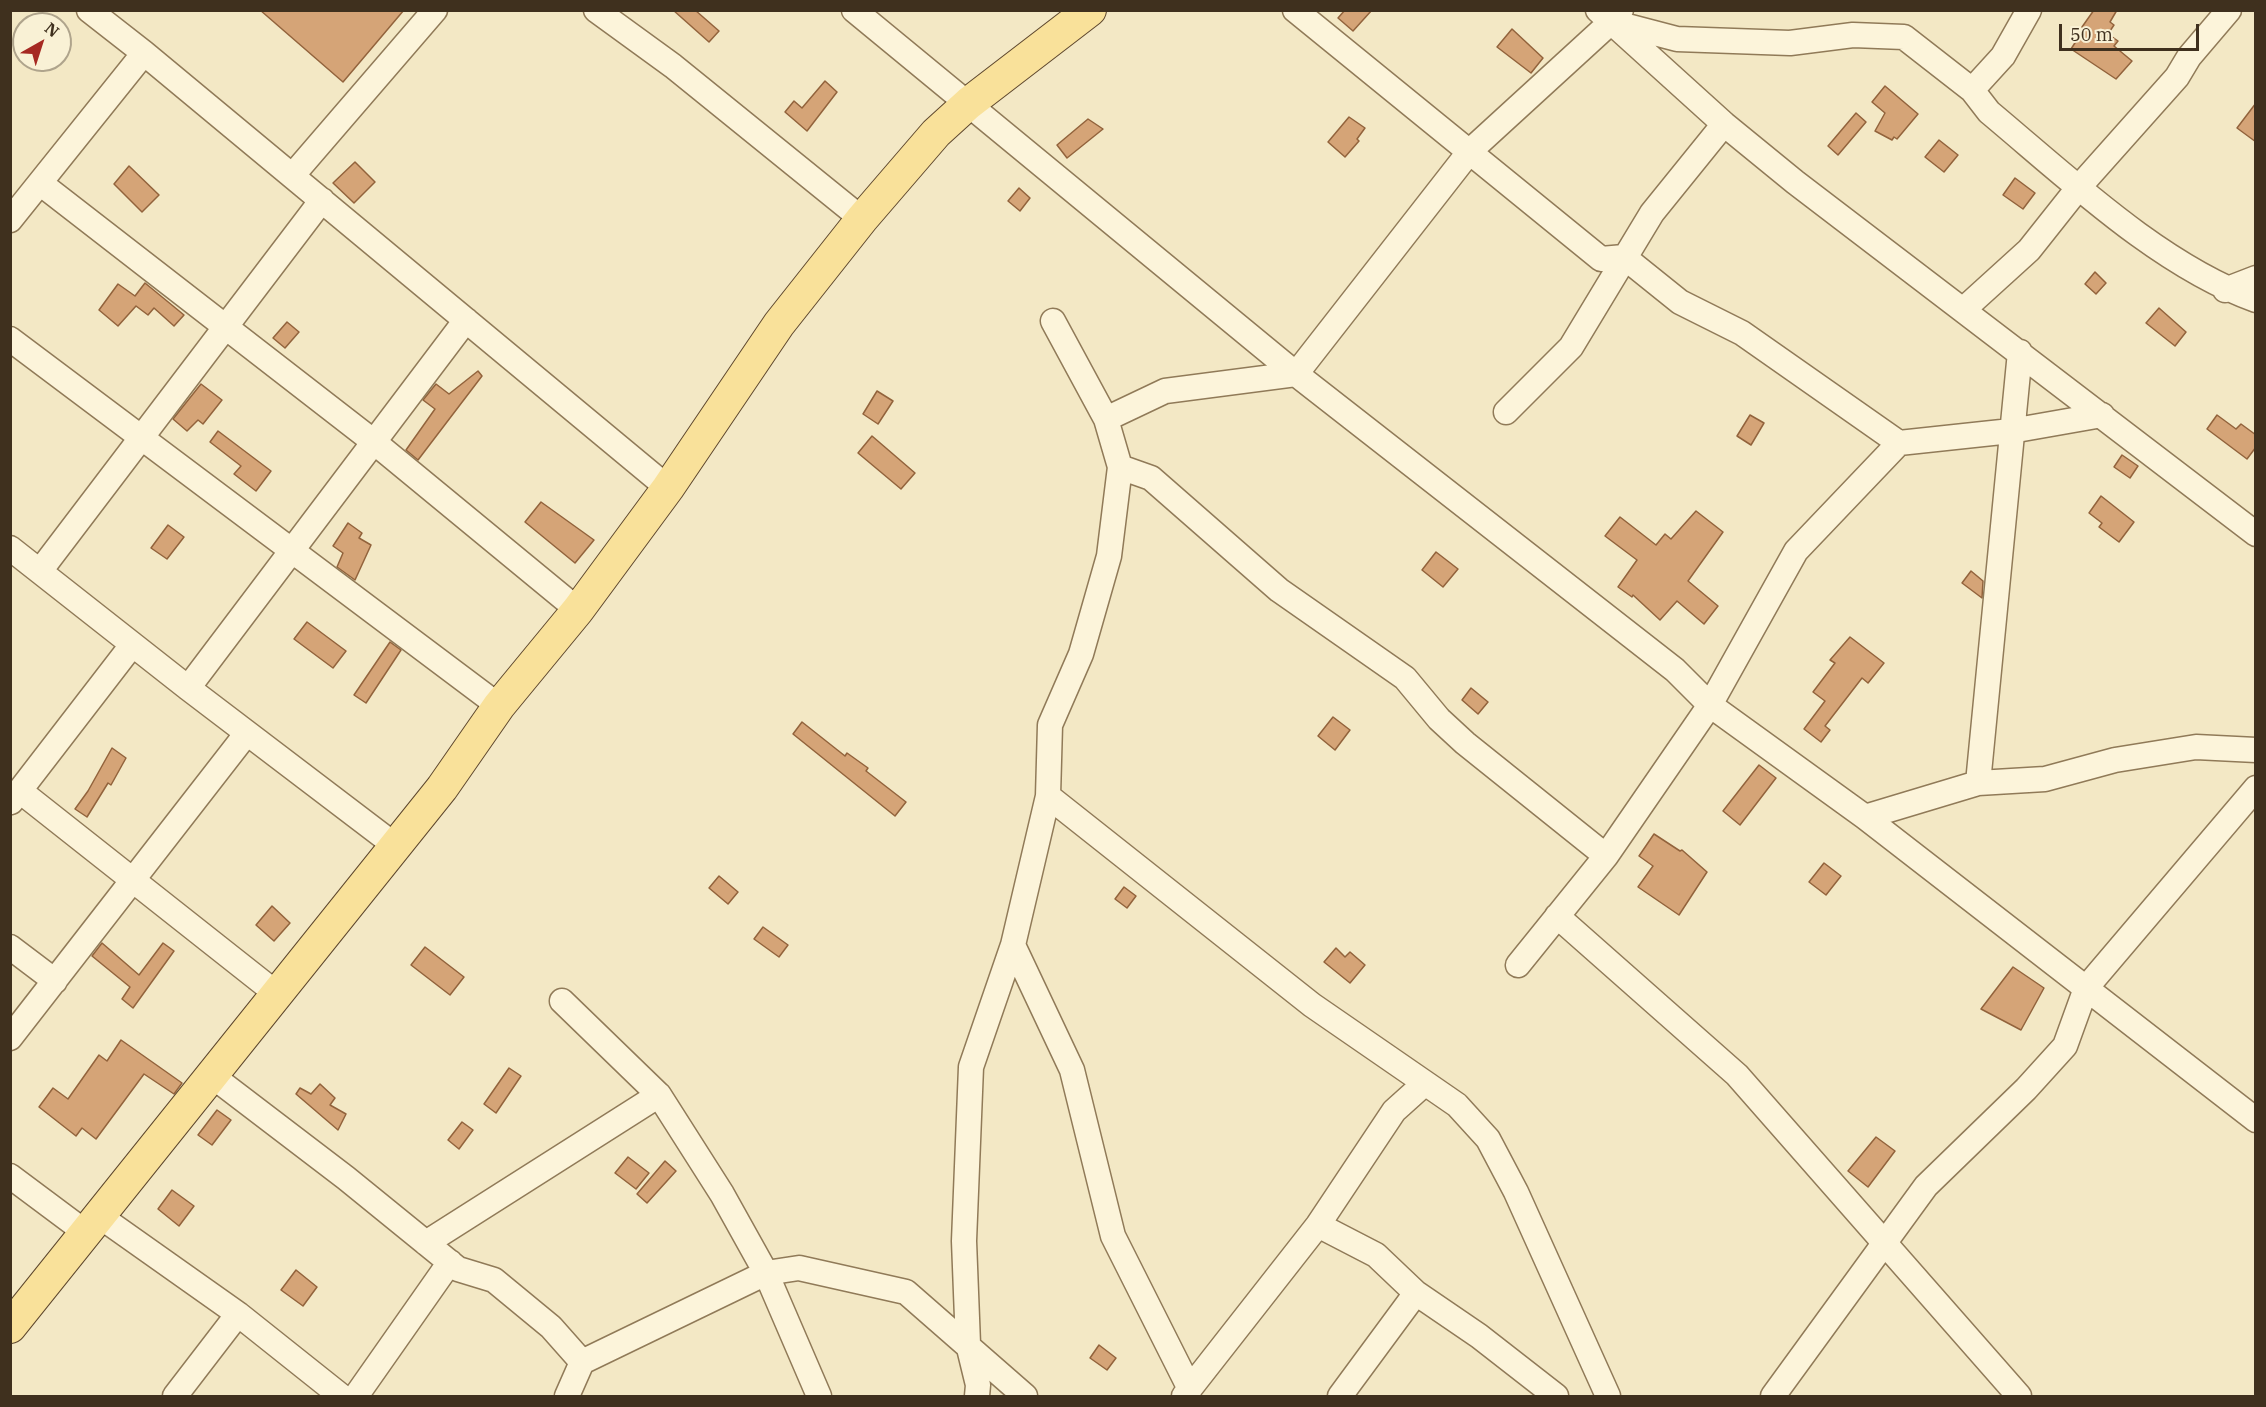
<!DOCTYPE html>
<style>
body{margin:0}
#map{position:relative;width:2266px;height:1407px;overflow:hidden;background:#f3e8c5;font-family:"IBM Plex Serif",serif}
canvas{display:block}
.frame{position:absolute;inset:0;border:12px solid #3f301e;pointer-events:none}
.north{position:absolute;left:12px;top:12px;width:60px;height:60px;box-sizing:border-box;background:#f9f1d5;border:2px solid #afa48c;border-radius:50%;rotate:39deg;font-size:16px;font-weight:700;line-height:24px;text-align:center;color:#3f301e}
.north::after{content:'';display:block;margin:auto;width:21px;height:27px;background:#a62922;clip-path:polygon(50% 0,100% 100%,50% 72%,0 100%)}
.scale{position:absolute;left:2059px;top:24px;width:140px;height:27px;box-sizing:border-box;border:3px solid #3f301e;border-top:0;padding-left:8px;font-size:18px;line-height:21px;white-space:nowrap;color:#3f301e;-webkit-text-stroke:4px #f9f1d5;paint-order:stroke}
</style>
<div id="map">
<canvas width="2266" height="1407"></canvas>
<div class="frame"></div>
<div class="north">N</div>
<div class="scale">50 m</div>
</div>
<script>
const context = document.querySelector('canvas').getContext('2d');
context.lineJoin = 'round';
function fillPath(path, color) {
  context.fillStyle = color;
  context.fill(path, 'evenodd');
}
function stroke(path, color, width, dash) {
  context.strokeStyle = color;
  context.lineWidth = width;
  context.lineCap = dash ? 'butt' : 'round';
  context.setLineDash(dash || []);
  context.stroke(path);
}
const building = new Path2D(`
 M260,10H404L343,82Z
 M673,10H695L719,31L709,42Z
 M1345,10H1372L1353,31L1338,18Z
 M2094,10H2117L2110,22L2114,25L2108,34L2118,41L2114,46L2132,61L2116,79L2071,49L2084,29L2082,27Z
 M1512,29L1543,58L1531,73L1497,47Z
 M825,81L837,92L807,131L785,112L794,101L802,108Z
 M1885,86L1918,114L1897,139L1894,137L1892,140L1875,131L1885,113L1872,102Z
 M2256,103V142L2237,128Z
 M1856,113L1866,122L1838,155L1828,146Z
 M1349,117L1365,128L1357,139L1359,141L1345,157L1328,142Z
 M1088,119L1103,129L1067,158L1057,145Z
 M1939,140L1958,155L1944,172L1925,157Z
 M355,162L375,182L354,203L333,183Z
 M129,166L159,195L142,212L114,184Z
 M2015,178L2035,193L2023,209L2003,195Z
 M1019,188L1030,198L1020,211L1008,201Z
 M2095,272L2106,283L2096,294L2085,284Z
 M145,283L184,315L174,326L154,308L148,315L136,306L118,326L99,310L118,284L135,296Z
 M2159,308L2186,332L2175,346L2146,323Z
 M287,322L299,332L285,348L273,338Z
 M478,371L482,376L418,460L406,450L435,409L423,400L436,384L449,394Z
 M201,384L222,400L203,424L198,420L187,431L173,419Z
 M877,391L893,401L878,424L863,414Z
 M1750,415L1764,423L1751,445L1737,436Z
 M2217,415L2236,429L2241,424L2256,435V447L2247,459L2207,429Z
 M218,431L271,471L256,491L234,474L241,466L210,442Z
 M872,436L915,473L901,489L858,453Z
 M2122,455L2138,466L2130,478L2114,467Z
 M2101,496L2134,522L2119,542L2099,527L2102,523L2089,513Z
 M541,502L594,540L575,563L525,522Z
 M1696,511L1723,532L1688,581L1718,606L1704,624L1677,601L1660,620L1633,595L1632,597L1618,587L1637,560L1605,536L1620,517L1656,545L1665,534L1671,539Z
 M348,523L362,533L359,538L371,545L355,580L337,567L343,553L333,546Z
 M168,525L184,537L167,559L151,548Z
 M1436,552L1458,569L1443,587L1422,570Z
 M1971,571L1983,581L1982,598L1962,583Z
 M307,622L346,651L333,668L294,639Z
 M1850,637L1884,663L1868,683L1862,678L1825,726L1830,730L1821,742L1804,729L1825,701L1813,692L1835,663L1830,660Z
 M390,642L401,650L366,703L354,695Z
 M1471,688L1488,702L1478,714L1462,700Z
 M1333,717L1350,730L1335,750L1318,736Z
 M802,722L845,756L847,753L868,768L866,771L906,802L895,816L793,734Z
 M112,748L126,758L111,785L108,783L87,817L75,809L88,791Z
 M1759,765L1776,778L1740,825L1723,811Z
 M1654,834L1680,851L1682,850L1707,872L1679,915L1638,887L1653,866L1639,856Z
 M1824,863L1841,876L1826,895L1809,882Z
 M719,876L738,892L728,904L709,888Z
 M1124,887L1136,896L1127,908L1115,899Z
 M272,906L290,923L274,941L256,925Z
 M763,927L788,945L779,957L754,939Z
 M102,943L139,975L163,943L174,951L133,1008L122,999L130,987L92,956Z
 M425,947L464,977L450,995L411,965Z
 M1336,948L1345,957L1350,952L1365,965L1350,983L1324,962Z
 M2013,967L2044,988L2021,1030L1981,1009Z
 M121,1040L182,1083L174,1094L144,1074L96,1139L82,1128L76,1136L39,1107L53,1088L68,1099L99,1055L107,1061Z
 M509,1068L521,1076L496,1113L484,1104Z
 M320,1084L335,1098L330,1105L346,1114L338,1130L296,1094L300,1088L311,1094Z
 M217,1110L231,1120L212,1145L198,1135Z
 M462,1122L473,1130L459,1149L448,1140Z
 M1876,1137L1895,1151L1868,1187L1848,1171Z
 M628,1157L649,1173L636,1189L615,1173Z
 M665,1161L676,1171L647,1203L637,1194Z
 M172,1190L194,1206L179,1226L158,1209Z
 M296,1270L317,1287L303,1306L281,1290Z
 M1099,1345L1116,1358L1107,1370L1090,1358Z`);
fillPath(building, '#d5a477');
stroke(building, '#92633c', 1.5);
const minor = new Path2D(`
 M89,10L144,53L668,488
 M596,10L673,66L862,219
 M854,10L1296,374L1675,670L1710,705L1865,817L2256,1120
 M1295,10L1601,259L1624,257L1680,302L1742,333L1899,443
 M1598,10L1724,124L1795,182L2256,534
 M1616,23L1677,39L1790,43L1853,35L1904,37L1972,90L1989,112C2067,177 2160,266 2256,300
 M1972,90L2003,56L2029,10
 M292,176L435,10
 M40,183L374,442L578,610
 M10,220L144,53
 M2225,290L2256,278
 M1964,309L2029,250L2079,187L2177,77L2189,57L2229,10
 M1053,321L1106,419L1120,467L1109,556L1081,654L1050,725L1048,796L1013,945L1072,1070L1113,1236L1190,1389
 M10,339L499,706
 M1506,412L1571,347L1652,213L1724,124
 M1106,419L1165,391L1296,374L1470,151L1611,22L1621,10
 M1120,467L1151,478L1279,590L1405,678L1439,719L1465,743L1606,856
 M10,548L188,688L397,847
 M40,571L322,200
 M188,688L466,320
 M1978,783L2020,352
 M20,791L277,994
 M1048,796L1312,1005L1457,1105L1488,1139L1516,1192L1608,1396
 M11,802L132,645
 M1865,817L1978,783L2045,779L2115,760L2196,747L2256,750
 M1557,916L1737,1075L2019,1396
 M10,947L55,981
 M1518,965L1606,856L1710,705L1796,551L1899,443L2011,431L2102,415
 M562,1001L659,1095L722,1194L766,1273L819,1396
 M10,1038L247,733
 M211,1075L346,1178L458,1269L494,1280L551,1327L582,1362L567,1396
 M10,1176L85,1232
 M98,1215L238,1314L341,1396
 M1318,1225L1376,1255L1416,1293L1479,1336L1556,1396
 M426,1243L659,1095
 M582,1362L766,1273L799,1268L906,1292L1025,1396
 M175,1396L238,1314
 M356,1396L450,1262
 M977,1396L978,1385L968,1344L964,1241L971,1067L1013,945
 M1184,1396L1318,1225L1394,1111L1424,1084
 M1340,1396L1416,1293
 M1773,1396L1926,1186L2026,1089L2065,1046L2086,988L2256,788`);
const major = new Path2D(`
 M10,1327L442,788L499,706L578,610L668,488L779,324L862,219L936,133L969,103L1090,10`);
stroke(minor, '#907a58', 27);
stroke(major, '#5e472d', 34);
stroke(minor, '#fcf4da', 24);
stroke(major, '#f9e19a', 32);
</script>
